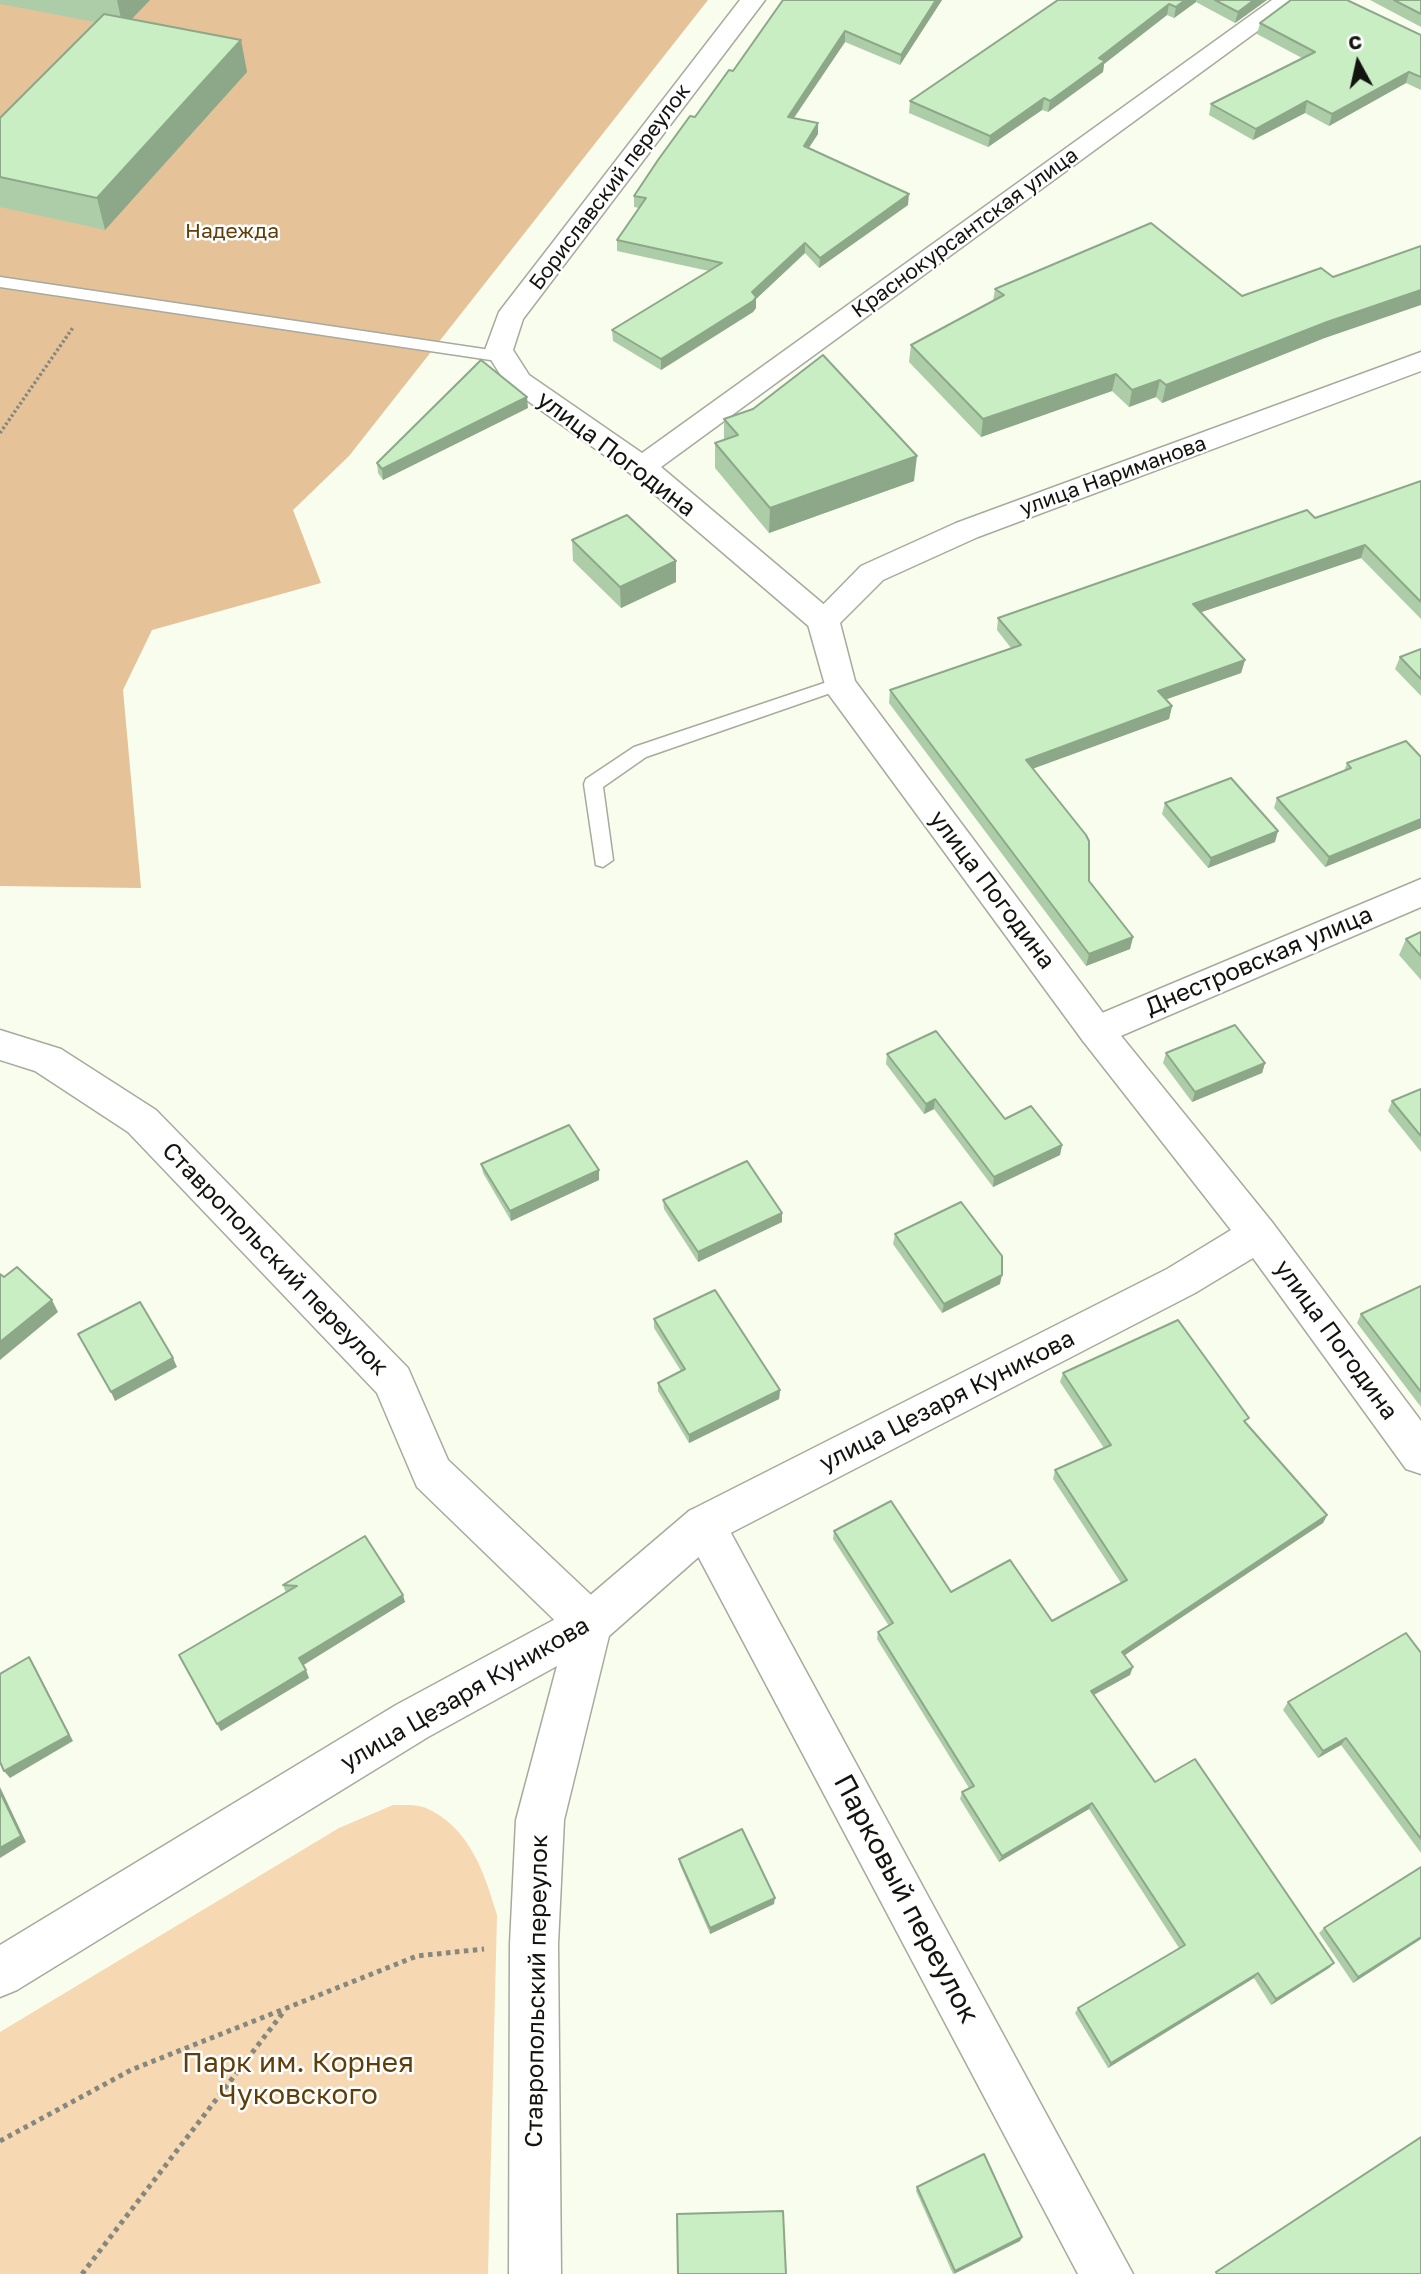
<!DOCTYPE html>
<meta charset="utf-8">
<style>
body{margin:0}
#map{position:relative;width:1421px;height:2274px;overflow:hidden;background:#f9fdee;font-family:"Golos Text",sans-serif}
canvas{display:block}
.north{position:absolute;left:1323px;top:28px;width:70px;height:70px;-webkit-text-stroke:5px #fff;paint-order:stroke;rotate:352deg;font-size:19px;font-weight:700;line-height:28px;text-align:center;color:#13140f}
.north::after{content:'';display:block;margin:auto;width:24px;height:32px;background:#13140f;clip-path:polygon(50% 0,100% 100%,50% 72%,0 100%)}
</style>
<div id="map">
<canvas width="1421" height="2274"></canvas>
<div class="north">С</div>
</div>
<script>
const context = document.querySelector('canvas').getContext('2d');
context.lineJoin = 'round';
function fillPath(path, color) {
  context.fillStyle = color;
  context.fill(path, 'evenodd');
}
function stroke(path, color, width, dash) {
  context.strokeStyle = color;
  context.lineWidth = width;
  context.lineCap = dash ? 'butt' : 'round';
  context.setLineDash(dash || []);
  context.stroke(path);
}
function drawText(font, color, halo, rows, align = 'center') {
  context.font = font + ' "Golos Text",sans-serif';
  context.lineWidth = 5;
  context.setLineDash([]);
  context.textBaseline = 'middle';
  context.strokeStyle = halo;
  context.fillStyle = color;
  for (const [text, x, y, turn = 0] of rows) {
    context.save();
    context.translate(x, y);
    context.rotate((+turn || 0) * Math.PI / 180);
    context.textAlign = isNaN(turn) ? turn : align;
    if (halo) context.strokeText(text, 0, 0);
    context.fillText(text, 0, 0);
    context.restore();
  }
}
fillPath(new Path2D(`
 M393,1805C403,1805 417,1804 426,1808C470,1828 484,1872 497,1915L488,2274H0V2032L339,1828Z`), '#f6d8b3');
fillPath(new Path2D(`
 M0,0H708L349,456L293,510L321,583L152,630L123,690L141,888L0,886Z`), '#e5c298');
const service = new Path2D(`
 M0,277L504,352L512,357L504,362L0,287Z
 M839,678L848,684L845,688L646,757L603,787L613,860L603,867L596,865L584,784L586,779L634,747Z`);
const minor = new Path2D(`
 M740,0H765L523,319L513,350L529,375L642,453L1272,0H1300L661,467L834,613L839,621L834,629L823,632L812,629L631,474L508,387L485,350L499,312Z
 M1421,879V907L1109,1041L1096,1046L1083,1041L1077,1031L1083,1021Z
 M0,1030L61,1049L156,1110L408,1368L448,1460L606,1609L612,1624L606,1639L590,1645L574,1639L417,1487L377,1393L128,1132L35,1071L0,1060Z
 M704,1505L719,1511L1133,2274H1078L689,1539L682,1525L689,1511Z`);
const tertiary = new Path2D(`
 M1421,352V371L978,537L883,580L840,623L855,681L1109,1021L1272,1222L1421,1421V1474L1406,1469L1253,1258L1195,1293L719,1539L609,1636L564,1820L558,1944L561,2274H509L510,1944L516,1820L557,1666L428,1737L17,1990L0,1997V1945L396,1705L574,1609L689,1511L1167,1269L1231,1230L1083,1041L827,692L807,621L861,566L956,523Z`);
stroke(service, '#a7aa9c', 3);
stroke(minor, '#a7aa9c', 3);
stroke(tertiary, '#a7aa9c', 3);
stroke(new Path2D(`
 M0,433L74,326`), '#85887e', 3.5, [2.5, 2.5]);
stroke(new Path2D(`
 M0,2141L131,2070L417,1956L484,1949
 M82,2274L285,2010`), '#85887e', 5, [4.5, 4.5]);
fillPath(service, '#fff');
fillPath(minor, '#fff');
fillPath(tertiary, '#fff');
fillPath(new Path2D(`
 M0,0H150L132,19L241,40L247,72L105,230L0,207V118L95,22L0,4Z
 M783,0H942L900,65L845,42L794,118L818,134L809,148L908,205L819,268L805,253L756,299V308L753,312L661,370L613,341L612,330L709,271L617,251V240L639,208L634,207V196L695,117L733,71Z
 M1058,0H1267L1235,23L1196,2L1174,18L1167,15L1104,64L1103,72L1048,112L1042,110L988,147L909,113L910,101Z
 M1370,0H1421V27Z
 M1260,23L1421,35V90L1406,83L1329,126L1305,113L1253,140L1209,115L1211,104L1302,58L1257,34Z
 M995,289L1242,296L1322,339L1162,403L1156,397L1129,407L1112,391L981,437L909,362L911,345L993,301Z
 M528,408L383,480L378,473L377,463Z
 M724,419L914,481L769,533L715,468V443L724,440Z
 M1421,481V619L1361,558L1201,612L1245,660L1241,673L1166,699L1172,706L1169,719L1033,768L1089,881L1133,937L1130,949L1086,966L889,703L890,690L1011,648L997,630L998,618L1315,518Z
 M572,540L676,582L621,608L573,561Z
 M1421,649V696L1395,669L1400,657Z
 M1421,757V828L1325,867L1274,808L1277,798L1344,771L1347,763Z
 M1165,803L1275,842L1208,868L1162,814Z
 M1421,932V980L1399,955L1406,939Z
 M1166,1053L1265,1063L1262,1073L1192,1102L1163,1063Z
 M887,1054L1005,1119L1062,1145L1060,1155L993,1187L934,1109L924,1114L886,1064Z
 M1421,1089V1152L1388,1111L1392,1101Z
 M481,1164L599,1170V1180L511,1221L483,1173Z
 M663,1200L782,1213V1222L698,1262L664,1209Z
 M895,1234L1000,1284L942,1313L893,1244Z
 M1421,1286V1407L1357,1323L1361,1314Z
 M654,1319L780,1390L779,1399L689,1443L658,1391V1383L681,1371L654,1328Z
 M1063,1373L1246,1424L1327,1515L1323,1523L1125,1655L1130,1675L1094,1695L1155,1782L1334,1963L1329,1968L1271,2005L1254,1978L1108,2068L1075,2013L1078,2008L1179,1948L1089,1809L999,1862L960,1799L962,1792L969,1788L877,1639L878,1632L889,1626L833,1539L834,1531L951,1592L1052,1621L1121,1583L1053,1479L1055,1470L1104,1448L1060,1382Z
 M365,1536L405,1602L303,1665L309,1678L221,1731L179,1655L286,1593L283,1585Z
 M1421,1653V1853L1341,1745L1318,1758L1283,1710L1288,1702Z
 M679,1859L774,1904L710,1934L680,1865Z
 M1324,1928L1421,1939L1353,1983L1319,1933Z
 M917,2187L1022,2237L1020,2241L953,2274L916,2191Z`), '#adcda9');
fillPath(new Path2D(`
 M117,0H150L123,28Z
 M936,0H942L900,65L901,55Z
 M1185,0H1196V2L1174,18L1176,7Z
 M1254,0H1267L1235,23L1238,12Z
 M1169,4L1167,15L1104,64L1103,72L1048,112L1050,101L1099,58Z
 M845,31V42L787,128L788,117Z
 M241,40L247,72L105,230L97,198Z
 M1409,72L1406,83L1329,126L1332,114Z
 M1044,98L1042,110L988,147L990,136Z
 M1307,101L1305,113L1253,140L1256,129Z
 M818,123V134L803,156L804,146Z
 M909,194L908,205L819,268L820,258Z
 M805,243V253L756,299V308L753,312L661,370V359L752,292Z
 M1421,290V305L1322,339L1162,403L1166,385L1327,322Z
 M1116,374L1112,391L981,437L983,419Z
 M1160,380L1156,397L1129,407L1132,390Z
 M527,397L528,408L383,480L382,469Z
 M917,456L914,481L769,533L770,508Z
 M1365,545L1361,558L1190,616L1193,604Z
 M676,561V582L621,608L620,587Z
 M1245,660L1241,673L1156,703L1158,691Z
 M1172,706L1169,719L1024,772L1026,760Z
 M1421,819V828L1325,867L1329,857Z
 M1278,831L1275,842L1208,868L1211,858Z
 M1133,937L1130,949L1086,966L1089,954Z
 M1265,1063L1262,1073L1192,1102L1195,1092Z
 M935,1099L934,1109L924,1114L926,1104Z
 M1062,1145L1060,1155L993,1187L994,1177Z
 M599,1170V1180L511,1221L510,1211Z
 M782,1213V1222L698,1262V1252Z
 M1002,1275L1000,1284L942,1313L944,1304Z
 M52,1300L58,1312L0,1360V1342Z
 M173,1358L177,1367L115,1401L111,1392Z
 M780,1390L779,1399L689,1443V1435Z
 M1327,1515L1323,1523L1119,1659L1122,1652Z
 M403,1595L405,1602L302,1666L299,1658Z
 M29,1657L34,1665L73,1741L10,1778L4,1771Z
 M1133,1667L1130,1675L1088,1698L1091,1691Z
 M306,1670L309,1678L221,1731L217,1724Z
 M1346,1738L1341,1745L1318,1758L1323,1751Z
 M0,1787L26,1842L0,1858Z
 M1092,1803L1089,1809L999,1862L1002,1856Z
 M775,1898L774,1904L710,1934V1928Z
 M1421,1937V1939L1353,1983L1358,1977Z
 M1334,1963L1329,1968L1271,2005L1276,1999Z
 M1258,1973L1254,1978L1108,2068L1111,2063Z
 M1022,2237L1020,2241L954,2274L955,2271Z`), '#8da789');
const building = new Path2D(`
 M783,0H936L901,55L845,31L788,117L818,123L804,146L909,194L820,258L805,243L752,292L756,297L753,301L661,359L612,330L722,263L617,240L646,198L634,196L658,160L690,116L695,117L729,70L733,71Z
 M1058,0H1185L1176,7L1169,4L1099,58L1105,61L1050,101L1044,98L990,136L910,101Z
 M1215,0H1254L1238,12Z
 M1291,0H1347L1421,35V77L1409,72L1332,114L1307,101L1256,129L1211,104L1315,52L1260,23Z
 M1394,0H1421V14Z
 M104,14L241,40L97,198L0,177V118Z
 M1151,223L1242,296L1321,268L1333,277L1421,246V290L1327,322L1166,385L1160,380L1132,390L1116,374L983,419L911,345L1004,295L995,289Z
 M823,355L917,456L770,508L715,443L738,435L724,419L753,409Z
 M481,360L527,397L382,469L377,463Z
 M1421,481V602L1365,545L1193,604L1245,660L1158,691L1172,706L1026,760L1086,835L1089,841V881L1133,937L1089,954L890,690L1021,645L998,618L1307,510L1315,518Z
 M627,515L676,561L620,587L572,540Z
 M1421,649V679L1400,657Z
 M1406,741L1421,757V819L1329,857L1277,798L1351,768L1347,763Z
 M1231,778L1278,831L1211,858L1165,803Z
 M1421,932V956L1406,939Z
 M1235,1025L1265,1063L1195,1092L1166,1053Z
 M936,1031L1005,1119L1031,1106L1062,1145L994,1177L935,1099L926,1104L887,1054Z
 M1421,1089V1136L1392,1101Z
 M569,1125L599,1170L510,1211L481,1164Z
 M747,1161L782,1213L698,1252L663,1200Z
 M961,1202L1002,1256V1275L944,1304L895,1234Z
 M17,1267L52,1300L0,1342V1274L4,1277Z
 M1421,1286V1392L1361,1314Z
 M715,1290L780,1390L689,1435L658,1383L685,1369L654,1319Z
 M140,1302L173,1358L111,1392L78,1334Z
 M1178,1320L1249,1418L1244,1421L1327,1515L1122,1652L1133,1667L1091,1691L1155,1782L1195,1759L1334,1963L1276,1999L1258,1973L1111,2063L1078,2008L1185,1945L1092,1803L1002,1856L962,1792L974,1786L878,1632L893,1623L834,1531L891,1501L951,1592L1010,1560L1052,1621L1127,1580L1055,1470L1111,1445L1063,1373Z
 M365,1536L403,1595L299,1658L306,1670L217,1724L179,1655L297,1586L283,1585Z
 M1406,1633L1421,1653V1839L1346,1738L1323,1751L1288,1702Z
 M29,1657L69,1735L4,1771L0,1762V1674Z
 M0,1792L21,1836L0,1848Z
 M742,1829L775,1898L710,1928L679,1859Z
 M1421,1867V1937L1358,1977L1324,1928Z
 M1421,2137V2274H1217L1216,2272Z
 M984,2154L1022,2237L955,2271L917,2187Z
 M783,2211L786,2274H678L677,2214Z`);
fillPath(building, '#c9eec4');
stroke(building, '#8da789', 2);
drawText('21px', '#13140f', '#fff', [
 ["Бориславский переулок",610,187,-53],
 ["Краснокурсантская улица",965,233,-36],
 ["улица Нариманова",1113,476,-20]
]);
drawText('21px', '#5f3e09', '#fff', [
 ["Надежда",232,231]
]);
drawText('24px', '#13140f', '#fff', [
 ["улица Погодина",616,454,37],
 ["улица Погодина",992,890,53],
 ["Днестровская улица",1259,961,-23],
 ["Ставропольский переулок",275,1259,46],
 ["улица Погодина",1336,1340,54],
 ["улица Цезаря Куникова",947,1401,-27],
 ["улица Цезаря Куникова",465,1694,-30],
 ["Ставропольский переулок",537,1991,-89]
]);
drawText('28px', '#13140f', '#fff', [
 ["Парковый переулок",906,1899,62]
]);
drawText('28px', '#5f3e09', '#fff', [
 ["Парк им. Корнея",298,2063],
 ["Чуковского",298,2095]
]);
</script>
